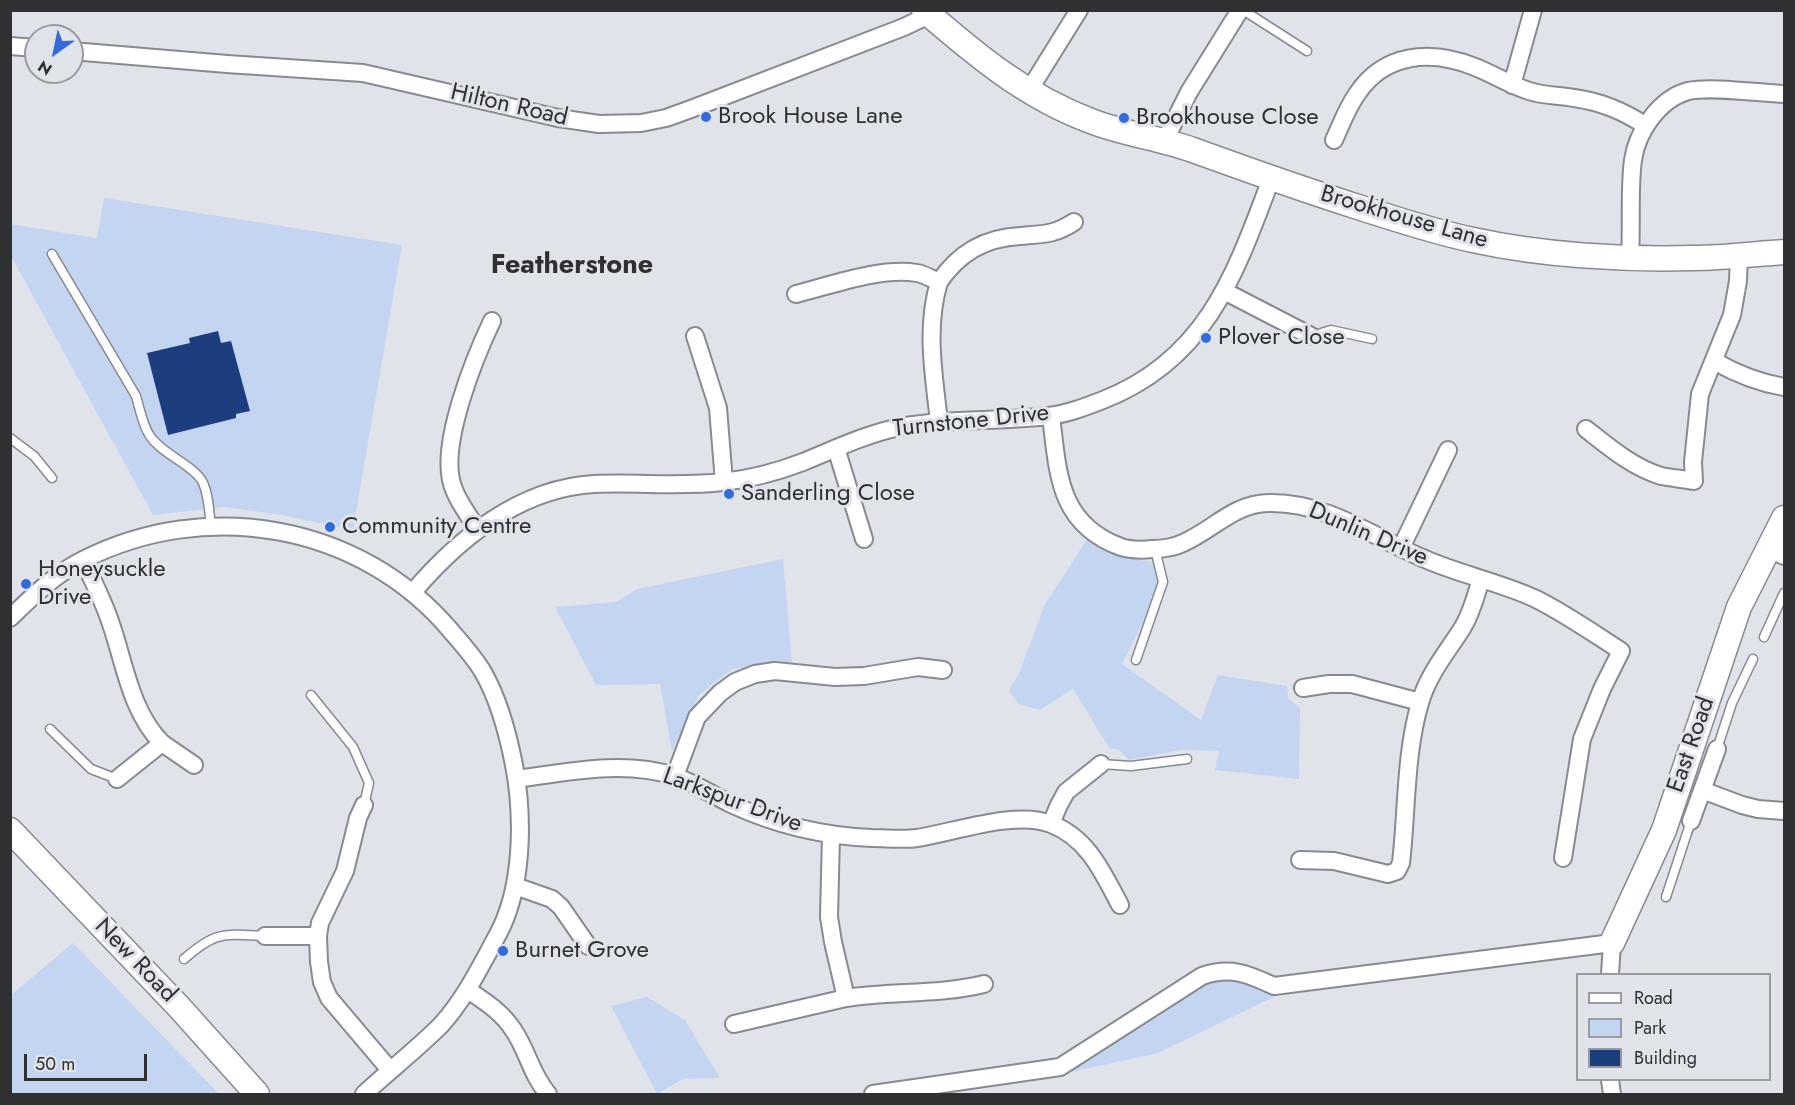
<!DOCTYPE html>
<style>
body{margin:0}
#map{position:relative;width:1795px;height:1105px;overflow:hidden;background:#e0e3ea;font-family:Jost,sans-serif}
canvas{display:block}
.frame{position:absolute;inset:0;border:12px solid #2e3032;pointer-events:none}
.legend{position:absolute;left:1576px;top:973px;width:195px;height:108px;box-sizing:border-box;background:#e0e3ea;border:2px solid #999ba0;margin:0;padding:8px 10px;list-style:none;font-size:18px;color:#2e3032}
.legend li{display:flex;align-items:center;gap:12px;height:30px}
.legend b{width:30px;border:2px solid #999ba0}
.north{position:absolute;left:24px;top:24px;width:60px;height:60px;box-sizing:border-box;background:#e0e3ea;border:2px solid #999ba0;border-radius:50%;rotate:213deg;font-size:16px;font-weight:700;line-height:24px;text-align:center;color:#2e3032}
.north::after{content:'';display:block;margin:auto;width:21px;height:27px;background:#326cda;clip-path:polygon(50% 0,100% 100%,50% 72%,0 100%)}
.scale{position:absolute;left:24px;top:1054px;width:123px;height:27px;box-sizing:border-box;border:3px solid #2e3032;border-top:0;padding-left:8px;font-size:18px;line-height:21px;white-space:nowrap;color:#2e3032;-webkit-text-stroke:4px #e0e3ea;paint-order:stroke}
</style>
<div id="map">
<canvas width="1795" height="1105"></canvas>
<div class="frame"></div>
<ul class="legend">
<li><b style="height:8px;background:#fff"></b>Road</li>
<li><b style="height:16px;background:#c4d5f1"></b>Park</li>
<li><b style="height:16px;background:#1c3e7f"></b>Building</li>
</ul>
<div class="north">N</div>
<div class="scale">50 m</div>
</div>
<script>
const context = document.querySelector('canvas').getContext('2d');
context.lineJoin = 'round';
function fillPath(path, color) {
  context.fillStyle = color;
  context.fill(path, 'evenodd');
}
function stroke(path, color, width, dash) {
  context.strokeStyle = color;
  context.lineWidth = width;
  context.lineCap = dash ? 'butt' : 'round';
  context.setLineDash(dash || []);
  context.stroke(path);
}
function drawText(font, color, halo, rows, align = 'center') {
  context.font = font + ' Jost,sans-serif';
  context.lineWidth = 6;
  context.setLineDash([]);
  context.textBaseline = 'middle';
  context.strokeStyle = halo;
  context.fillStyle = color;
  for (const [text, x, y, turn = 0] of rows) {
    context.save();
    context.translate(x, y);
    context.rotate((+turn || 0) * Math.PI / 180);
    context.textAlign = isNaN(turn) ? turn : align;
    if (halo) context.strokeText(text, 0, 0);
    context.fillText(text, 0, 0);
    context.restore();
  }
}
fillPath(new Path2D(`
 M104,198L402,245L353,530L282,515L224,507L153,515L11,256L10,224L97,238Z
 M1088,538C1114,555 1124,559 1154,562L1157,580L1156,597L1122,664L1201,720L1218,675L1287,686L1288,698L1300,708L1299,779L1215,770L1219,751L1180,750L1129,760L1118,749H1110L1073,689L1040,710L1019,704L1009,691L1012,684L1018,676L1045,604Z
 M783,559L792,663L732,669L699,695L672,751L660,684L596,685L555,607L616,602L637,589Z
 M73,943L219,1094H11V995Z
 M1229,976L1284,992L1158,1053L1062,1074L1206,982Z
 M647,997L685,1020L720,1078L683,1079L657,1094L611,1006Z`), '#c4d5f1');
fillPath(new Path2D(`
 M218,331L221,343L231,341L250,411L236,414V418L168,435L147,353L190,343L189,338Z`), '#1c3e7f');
const lane = new Path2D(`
 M1243,10L1307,51
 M52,254L136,396C140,409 142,424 150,436C162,454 193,465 202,481C209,494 209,512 211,527
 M1311,336L1331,330L1372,339
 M10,438L34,456L52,478
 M1764,637L1784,593
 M1136,660L1163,582L1155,549
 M311,695L353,747L369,783L364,805
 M50,729L91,769L117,779
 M1717,749L1732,703L1753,659
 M1101,764L1131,766L1187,759
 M1666,897L1691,821
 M184,959C216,931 223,934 265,936`);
const street = new Path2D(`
 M10,46L36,48
 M72,51L227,64L363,73L558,118L599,124L641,123L666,118L691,109L904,27L929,15
 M1512,85L1533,10
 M1028,92L1079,10
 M1165,140L1189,92L1240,10
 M1334,140C1341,125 1347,108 1357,94C1384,53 1431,49 1475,67C1493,74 1510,85 1529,91C1544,96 1559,95 1574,98C1602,102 1623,111 1646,126
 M1630,257C1632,226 1629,189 1633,160C1637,132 1659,99 1688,91C1711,86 1759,93 1784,94
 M939,282C925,329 934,375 939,422
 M1224,291L1311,336
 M796,294C832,285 880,267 917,273C924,274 932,279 939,282C959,253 984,238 1020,236C1043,234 1054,235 1074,222
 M695,336L718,408L724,482
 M1714,361C1735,373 1760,383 1784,387
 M1051,416C1058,473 1058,524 1121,547C1130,550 1142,550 1152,549C1163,549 1173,548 1183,543C1213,530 1233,504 1268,503C1325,501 1375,538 1425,559C1461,575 1500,582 1536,599C1566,614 1593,633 1621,651L1602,689L1582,739L1563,858
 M1586,429C1609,447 1632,467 1661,476C1672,478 1683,479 1694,481L1693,462L1700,394L1732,315L1738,281L1739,255
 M836,448L864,539
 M477,529C468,514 455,498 451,480C442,439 474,359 492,321
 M1401,548L1448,450
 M1769,549L1784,556
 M83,560C93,581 104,602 111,624C125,665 131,712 162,743L117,779
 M413,592C459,538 521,488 594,484C637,482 680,487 723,482C750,479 777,472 803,462C835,449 866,434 900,427C949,418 999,422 1048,416C1067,414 1085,407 1103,400C1206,360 1235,275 1271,179
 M10,618C33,596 55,574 83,560C207,497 361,524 451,631C462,644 474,657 483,672C499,700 508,734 514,765C523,812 523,874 505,919C501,930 494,941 489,951C475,977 461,1003 441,1025C417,1049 389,1071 364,1094
 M1303,688L1329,684H1352L1420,702
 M162,743L194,765
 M675,776L697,717L720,693L735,682L755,674L775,671L835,677L864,676L918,667L943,670
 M517,779C568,772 624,760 674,776C694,783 713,795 731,804C776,825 823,836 872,838C886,838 903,840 917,838C955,832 1016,810 1051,824C1088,838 1103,873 1120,905
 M1702,790L1742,805L1758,809L1784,811
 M364,805L358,818L345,871L320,923L318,936L319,962L322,982L329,998L390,1070
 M1691,821L1717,749
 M1051,824L1058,807L1066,792L1101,764
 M831,835L829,917L833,942L846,998C892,991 939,995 984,984
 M1300,860L1334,861L1388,874L1397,871L1401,863C1407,812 1405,753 1420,703C1428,674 1448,651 1463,627C1472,612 1476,595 1481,579
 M515,886L552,899L561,907L588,946
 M265,936H318
 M468,990C486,1002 503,1013 514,1031C528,1052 531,1074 548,1094
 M734,1024L846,998
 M1610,1080L1612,1094
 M873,1094L1060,1067L1202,976C1230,966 1248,974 1274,986L1612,943L1610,974`);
const secondary = new Path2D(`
 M924,10C976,55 1026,97 1091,121C1124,134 1160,138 1193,150C1248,170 1302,189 1358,207C1396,219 1434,232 1473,240C1541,255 1623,260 1693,258C1723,258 1754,254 1784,252
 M10,830L179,1007L257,1094
 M1612,943L1664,830L1739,607L1784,518`);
stroke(lane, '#878a90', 11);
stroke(street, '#878a90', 20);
stroke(secondary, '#878a90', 27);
stroke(lane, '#fff', 8);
stroke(street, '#fff', 16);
stroke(secondary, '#fff', 24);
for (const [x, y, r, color] of [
 [706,117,6,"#326cda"],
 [1124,118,6,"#326cda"],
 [1206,338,6,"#326cda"],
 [729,494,6,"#326cda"],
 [330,527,6,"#326cda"],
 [26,584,6,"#326cda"],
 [503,951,6,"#326cda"]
]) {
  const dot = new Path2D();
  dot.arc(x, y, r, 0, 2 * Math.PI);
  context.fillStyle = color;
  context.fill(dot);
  stroke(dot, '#e0e3ea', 2);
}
drawText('24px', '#2e3032', '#e0e3ea', [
 ["Hilton Road",509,106,13],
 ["Brookhouse Lane",1404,218,16],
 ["Turnstone Drive",971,422,-6],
 ["Dunlin Drive",1368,535,23],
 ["East Road",1692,745,-71],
 ["Larkspur Drive",732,801,20],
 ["New Road",135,961,46]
]);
drawText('24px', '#2e3032', '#e0e3ea', [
 ["Brook House Lane",718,117],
 ["Brookhouse Close",1136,118],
 ["Plover Close",1218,338],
 ["Sanderling Close",741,494],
 ["Community Centre",342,527],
 ["Honeysuckle",38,570],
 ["Drive",38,598],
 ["Burnet Grove",515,951]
], 'left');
drawText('bold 27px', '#2e3032', '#e0e3ea', [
 ["Featherstone",572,266]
]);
</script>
